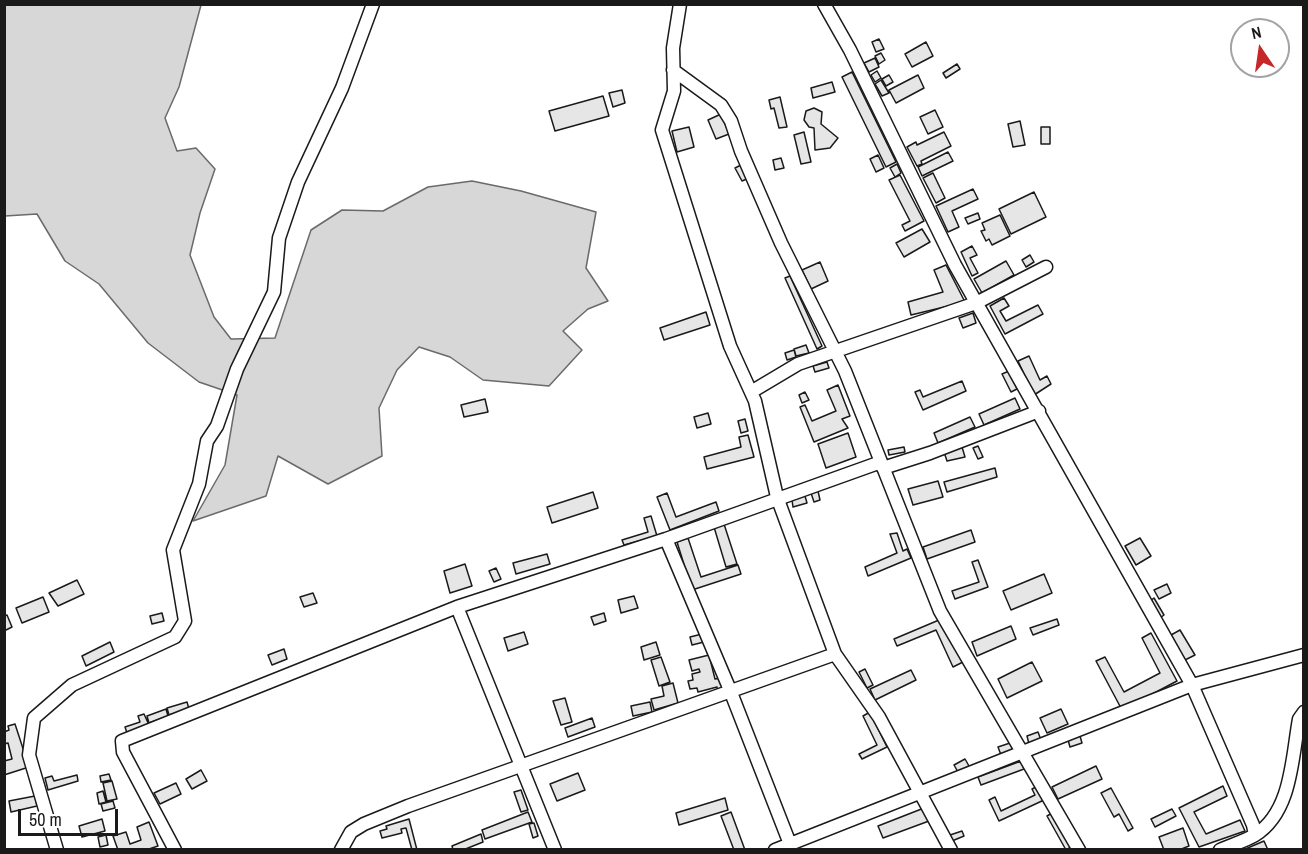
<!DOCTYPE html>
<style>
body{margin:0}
#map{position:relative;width:1308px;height:854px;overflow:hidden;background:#fff;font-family:"Archivo Narrow",sans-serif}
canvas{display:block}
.frame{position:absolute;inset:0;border:6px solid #1a1a1a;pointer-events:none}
.north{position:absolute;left:1230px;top:18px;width:60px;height:60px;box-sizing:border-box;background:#fff;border:2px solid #a3a3a3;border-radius:50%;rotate:347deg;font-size:16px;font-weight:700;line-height:24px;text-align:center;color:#1a1a1a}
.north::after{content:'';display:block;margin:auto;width:21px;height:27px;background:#c62828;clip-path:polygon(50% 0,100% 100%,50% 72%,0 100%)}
.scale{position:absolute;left:18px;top:809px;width:100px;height:27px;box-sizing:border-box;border:3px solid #1a1a1a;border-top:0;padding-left:8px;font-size:18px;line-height:21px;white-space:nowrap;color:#1a1a1a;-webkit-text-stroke:4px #fff;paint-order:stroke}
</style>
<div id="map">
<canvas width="1308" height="854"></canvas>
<div class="frame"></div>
<div class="north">N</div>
<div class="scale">50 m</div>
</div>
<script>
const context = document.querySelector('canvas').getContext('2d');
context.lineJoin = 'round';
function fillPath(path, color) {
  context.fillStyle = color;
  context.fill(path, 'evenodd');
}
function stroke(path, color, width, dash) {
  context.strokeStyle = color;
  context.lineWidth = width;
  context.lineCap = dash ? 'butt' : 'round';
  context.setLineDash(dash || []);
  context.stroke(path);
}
const water = new Path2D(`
 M4,5H201L179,87L165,118L177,151L196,148L215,169L200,213L190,255L214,317L231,339L275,338L311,230L342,210L383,211L428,187L472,181L521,191L596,212L586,268L608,301L588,309L563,331L582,350L549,386L483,380L450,357L419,347L397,370L379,408L382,456L328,484L278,456L266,496L193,521L225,465L237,395L199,382L148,343L99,284L65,261L37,214L5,216Z`);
fillPath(water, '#d7d7d7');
stroke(water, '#6a6a6a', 1.5);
const building = new Path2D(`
 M879,39L884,49L876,52L872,42Z
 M926,42L933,56L912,67L905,54Z
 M881,53L885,60L879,64L875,56Z
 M875,58L879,67L869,72L864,63Z
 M957,64L960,69L946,78L943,73Z
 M877,71L881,78L875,82L871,75Z
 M852,72L896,162L886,167L842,77Z
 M889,75L893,82L886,86L882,79Z
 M918,75L924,88L896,103L889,90Z
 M881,80L889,93L882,96L875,84Z
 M832,82L835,92L813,98L811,88Z
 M622,90L625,103L613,107L609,93Z
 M603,96L609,116L555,131L549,111Z
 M780,97L787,127L779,128L774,108L771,109L769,100Z
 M814,108L822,112L821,124L838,138L830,148L815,150L814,128L809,127L804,120L806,111Z
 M935,110L943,127L928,134L920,117Z
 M721,114L729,134L716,139L708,120Z
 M1020,121L1025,145L1013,147L1008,124Z
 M689,127L694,147L677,152L672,131Z
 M1041,127H1050V144H1041Z
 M804,132L811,162L801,164L794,135Z
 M944,132L951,146L921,161L922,164L917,166L907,147L916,142L917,145Z
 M948,152L953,161L922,176L918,167Z
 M878,155L884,168L876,172L870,159Z
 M781,158L784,168L775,170L773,160Z
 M743,164L749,178L742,181L735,168Z
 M897,164L901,173L895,177L890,168Z
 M933,173L945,198L936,203L923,178Z
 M900,175L924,221L905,231L902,225L910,221L889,180Z
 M973,189L978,199L952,211L959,227L948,232L936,206Z
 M1034,192L1046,217L1011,234L999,209Z
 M978,213L980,219L968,224L965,218Z
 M1000,215L1010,236L992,245L989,239L986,241L981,231L985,230L982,223Z
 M922,229L930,242L904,257L896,243Z
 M972,246L977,255L970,258L978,273L972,276L961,252Z
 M1030,255L1034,262L1026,267L1022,260Z
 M1006,261L1014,275L982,293L974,279Z
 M820,262L828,281L811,289L802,270Z
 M946,265L965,302L911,315L908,302L943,292L934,270Z
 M790,276L822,346L817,349L785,278Z
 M1004,298L1009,306L1000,311L1006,321L1038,305L1043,314L1005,334L990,306Z
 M706,312L710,325L664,340L660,328Z
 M973,313L976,323L963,328L959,318Z
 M806,345L809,353L796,356L794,349Z
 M794,350L796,357L787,360L785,353Z
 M1029,356L1040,380L1047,376L1051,384L1034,395L1018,361Z
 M827,362L829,368L815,372L813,366Z
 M1009,371L1017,389L1011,392L1002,374Z
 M962,381L966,391L923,410L915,392L920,390L923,397Z
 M838,385L850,416L842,419L848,428L814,442L800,407L805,405L812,421L836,411L827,390Z
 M805,392L809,400L802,403L799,395Z
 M1015,398L1020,409L984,425L979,414Z
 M485,399L488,412L464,417L461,405Z
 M708,413L711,424L697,428L694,417Z
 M970,417L975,427L938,443L934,433Z
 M745,419L748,431L741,433L738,421Z
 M848,433L856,457L826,468L818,444Z
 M748,435L754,457L707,469L704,457L741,447L739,437Z
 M978,446L983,457L978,459L973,448Z
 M904,447L905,452L889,455L888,450Z
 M962,447L965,457L947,461L944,452Z
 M995,468L997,477L947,492L944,482Z
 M938,481L943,497L913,505L908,489Z
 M818,491L820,500L814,502L811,493Z
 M593,492L598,508L552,523L547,507Z
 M667,493L676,517L716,502L719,511L670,530L657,497Z
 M805,496L807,503L793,507L792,500Z
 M651,516L657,536L624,545L622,540L648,532L644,518Z
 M724,524L737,564L726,567L714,527Z
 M971,530L975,542L927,559L923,547Z
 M897,533L903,551L907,549L911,558L868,576L865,567L897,553L890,534Z
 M688,538L701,577L738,565L741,574L692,590L677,542Z
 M1140,538L1151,556L1136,565L1125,546Z
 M547,554L550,564L516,574L513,563Z
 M978,560L988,587L955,599L952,591L979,582L972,562Z
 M465,564L472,586L450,593L444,571Z
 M496,568L501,579L494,582L489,571Z
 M1044,574L1052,593L1011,610L1003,591Z
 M77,580L84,594L58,606L49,593Z
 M1167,584L1171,593L1159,599L1154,590Z
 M313,593L317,603L304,607L300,597Z
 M634,596L638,608L621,613L618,600Z
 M43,597L49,612L22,623L16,608Z
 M1154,598L1164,615L1160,618L1150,601Z
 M162,613L164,621L152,624L150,616Z
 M604,613L606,621L594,625L591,617Z
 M7,615L12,627L4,631V616Z
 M1057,619L1059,625L1033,635L1030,628Z
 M939,620L942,627L946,625L963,662L953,667L936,630L897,646L894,639Z
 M1011,626L1016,639L977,656L972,642Z
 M1180,630L1195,655L1185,660L1171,635Z
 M524,632L528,644L508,651L504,638Z
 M1151,633L1177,681L1122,710L1096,661L1105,657L1124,692L1160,673L1142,638Z
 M702,634L704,642L692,645L690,637Z
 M110,642L114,652L86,666L82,656Z
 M656,642L660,655L644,660L641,647Z
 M284,649L287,659L272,665L268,655Z
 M709,655L715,679L721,678L723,688L717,689V687L698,692L697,688L690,689L688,681L693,680L692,674L700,672L699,669L692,671L689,660Z
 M661,657L670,682L659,686L651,660Z
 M1032,662L1042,681L1007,698L998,679Z
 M865,669L873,685L867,688L859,672Z
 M911,670L916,680L875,700L870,689Z
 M673,683L678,703L654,710L651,699L664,696L662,686Z
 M565,698L572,722L561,725L553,701Z
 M187,702L189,709L169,715L167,708Z
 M650,702L652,712L633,716L631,706Z
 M166,709L168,716L149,723L147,716Z
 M1061,709L1068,724L1047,733L1040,718Z
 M870,712L887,747L862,759L859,754L877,745L863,716Z
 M144,714L149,725L127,733L125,727L140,722L138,716Z
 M592,718L595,727L568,737L565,728Z
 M15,724L29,767L4,775V761L12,759L8,743L4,744V732L9,730L8,726Z
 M1038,732L1041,740L1029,744L1027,736Z
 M1080,736L1082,743L1070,747L1068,740Z
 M1010,743L1013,750L1001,755L998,747Z
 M965,759L969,766L958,772L954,765Z
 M1021,761L1024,769L981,785L978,777Z
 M1096,766L1102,779L1058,799L1052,787Z
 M201,770L207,781L192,789L186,779Z
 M578,773L585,790L557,801L550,784Z
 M109,774L111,780L101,782L100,776Z
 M77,775L78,781L48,790L45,778L52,776L54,781Z
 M112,781L117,799L107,801L103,783Z
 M176,783L181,794L160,804L154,793Z
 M1038,786L1044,800L999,821L989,800L995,797L1001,811L1035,795L1032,789Z
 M1223,786L1227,796L1194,812L1206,834L1240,820L1245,831L1199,847L1179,808Z
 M1111,788L1133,828L1128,831L1119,814L1114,817L1101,793Z
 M521,790L528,810L521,812L514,792Z
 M103,791L106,802L99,804L97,793Z
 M35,796L37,806L11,812L9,801Z
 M725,798L728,810L679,825L676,813Z
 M113,801L115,808L103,811L101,804Z
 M924,808L929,821L883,838L878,826Z
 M1172,809L1176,816L1155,827L1151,819Z
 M528,812L532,822L485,839L482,830Z
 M731,812L745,850H734L721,816Z
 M1052,813L1071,847L1066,850L1047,816Z
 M102,819L105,831L82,837L79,826Z
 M409,819L417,850H412L406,828L401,829L402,833L382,838L380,831L387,829L386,826Z
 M149,822L158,846L146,850H118L113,836L126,832L130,844L141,840L137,827Z
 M534,823L538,836L533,838L529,824Z
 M1183,828L1189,846L1179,850H1164L1159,837Z
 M962,831L964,836L952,841L950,835Z
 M481,834L483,842L463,850H453L452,846Z
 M106,835L108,845L100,847L98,837Z
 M1264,841L1268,850H1243Z`);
fillPath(building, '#e6e6e6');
stroke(building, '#1a1a1a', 1.5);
const street = new Path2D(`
 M680,4L673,48L674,91L662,130L730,346L755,401L777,497L835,654L879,717L951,850
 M824,4L850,50L955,265L1192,685L1304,655
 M673,70L721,105L731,121L741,151L781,243L845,371L940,611L1079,850
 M751,392L798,364L976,303L1046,267
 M883,468L930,453L1039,411
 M666,539L730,690L790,844
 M457,607L555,850
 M57,850L29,755L34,718L72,685L175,637L185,621L173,550L199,484L207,441L217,426L237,369L274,292L279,238L298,182L342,88L373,4
 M175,850L123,752L122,741L457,607L666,539L881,462
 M341,850L351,832L364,824L408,806L835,654
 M775,850L1192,685L1253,825L1255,835
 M1220,850C1231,845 1245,841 1255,835C1292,812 1292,757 1299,719L1304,712`);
stroke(street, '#1a1a1a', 15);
stroke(street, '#fff', 12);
</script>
